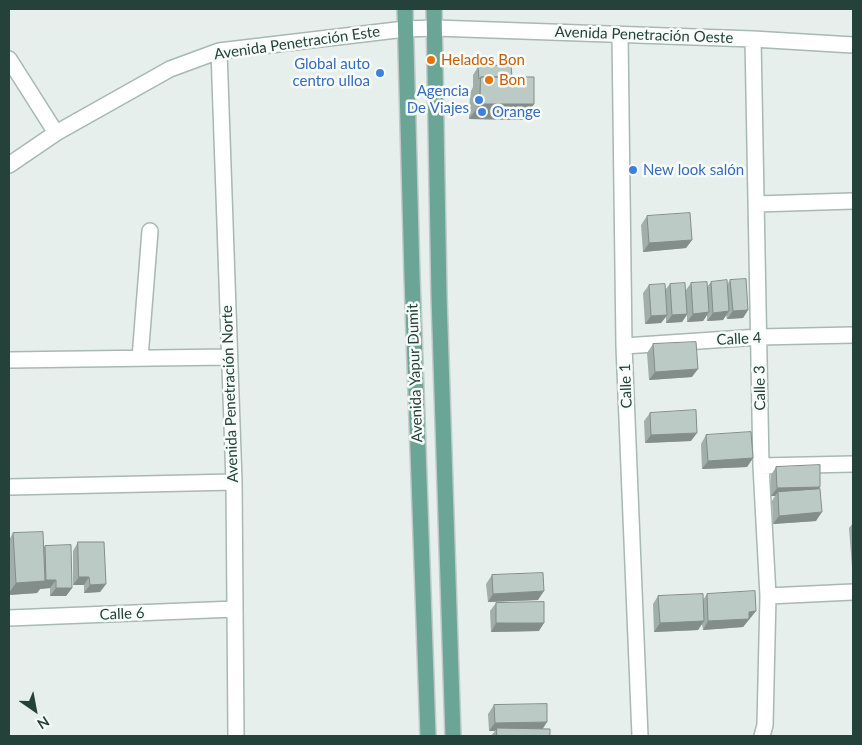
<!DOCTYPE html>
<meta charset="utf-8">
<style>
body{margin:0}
#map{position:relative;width:862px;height:745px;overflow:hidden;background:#e6efeb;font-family:Lato,sans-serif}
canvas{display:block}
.frame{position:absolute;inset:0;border:10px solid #24423a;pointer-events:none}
.north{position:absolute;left:10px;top:685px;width:50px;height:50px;-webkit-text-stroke:4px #f7fbf9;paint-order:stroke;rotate:147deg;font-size:14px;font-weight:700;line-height:20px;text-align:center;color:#24423a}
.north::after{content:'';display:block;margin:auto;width:18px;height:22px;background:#24423a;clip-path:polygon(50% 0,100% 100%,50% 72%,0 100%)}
</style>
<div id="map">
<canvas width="862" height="745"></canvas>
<div class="frame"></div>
<div class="north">N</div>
</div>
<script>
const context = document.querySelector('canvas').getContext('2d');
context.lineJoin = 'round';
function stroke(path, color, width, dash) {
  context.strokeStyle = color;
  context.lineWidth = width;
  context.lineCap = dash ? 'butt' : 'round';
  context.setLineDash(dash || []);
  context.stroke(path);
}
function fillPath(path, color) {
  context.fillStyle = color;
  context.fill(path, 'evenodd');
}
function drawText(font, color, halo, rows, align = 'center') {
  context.font = font + ' Lato,sans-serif';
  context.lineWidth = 5;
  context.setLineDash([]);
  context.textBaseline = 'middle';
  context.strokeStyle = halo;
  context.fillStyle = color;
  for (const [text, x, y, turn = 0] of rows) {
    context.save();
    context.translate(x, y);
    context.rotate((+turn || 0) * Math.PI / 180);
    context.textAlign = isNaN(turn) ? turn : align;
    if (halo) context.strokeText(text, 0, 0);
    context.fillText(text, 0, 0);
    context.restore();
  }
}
const street = new Path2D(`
 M620,35L624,346L640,736
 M753,39L761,466L768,596L765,725L762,736
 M219,51L234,482L236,736
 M9,59L56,133
 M9,165L56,133L170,69L219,51L405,29L435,28L753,39L853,45
 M757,204L853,201
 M624,346L759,337L853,335
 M140,358L150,231
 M9,360L228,357
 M761,466L853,464
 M9,487L234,482
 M768,596L853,592
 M9,618L235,609`);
const primary = new Path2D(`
 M405,9L412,276L428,736
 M434,9L439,296L453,736`);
stroke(street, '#a8b8b2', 18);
stroke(primary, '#c2cac8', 18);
stroke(street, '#fff', 15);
stroke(primary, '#6aa596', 15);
fillPath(new Path2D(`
 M478,67L512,77L534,104L523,120L469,119L470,93L473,87V75Z
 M647,216L692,240L686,248L643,252L641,225Z
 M730,280L748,310L743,318L727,319L726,315L723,320L707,321V315L703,321L687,322V315L682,322L666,323V317L661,323L645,324L643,293L649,285L665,290L670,284L686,290L691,283L707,287L711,282L727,285Z
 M653,344L692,377L649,380L647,353Z
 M650,413L691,441L645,443L644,421Z
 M706,435L753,458L747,467L702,469L701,444Z
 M776,467L818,489L816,521L773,524L772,501L775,496H771V475Z
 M853,523V567H852L849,528Z
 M13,533L44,547L45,546L72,588L66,596H50V588L40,589L37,593L9,595V540Z
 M78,542L106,584L100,592L84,593V585H73V551Z
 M492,575L538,600L488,602L486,584Z
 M707,594L756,611L743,627L703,630L702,624L698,630L654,632L653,604L658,596L703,600Z
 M496,603L539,631L491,632L490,611Z
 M494,705L542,729L550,736H491L495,731H489L488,714Z`), '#a1aea9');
fillPath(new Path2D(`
 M480,104H534L523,120L469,119Z
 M692,240L686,248L643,252L649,243Z
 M748,310L743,318L727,319L733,311Z
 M729,311L723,320L707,321L713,313Z
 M709,312L703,321L687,322L693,314Z
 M687,314L682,322L666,323L672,315Z
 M667,315L661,323L645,324L651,316Z
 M698,369L692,377L649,380L655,372Z
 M697,433L691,441L645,443L651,435Z
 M753,458L747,467L702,469L708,461Z
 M820,487L814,495L778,492L775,496H771L777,488Z
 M822,512L816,521L773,524L779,516Z
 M79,577H89L84,585H73Z
 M46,580H56L50,588L40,589L37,593L9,595V593L16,583Z
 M106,584L100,592L84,593L90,585Z
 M56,588H72L66,596H50Z
 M544,591L538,600L488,602L493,594Z
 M756,611L743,627L703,630L708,621L749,612Z
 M704,621L698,630L654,632L660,623Z
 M496,623H544L539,631L491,632Z
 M547,722L542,730L497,728L495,731H489L495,723Z`), '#838d89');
const building = new Path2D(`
 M511,65L512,77H481L479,79L478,67Z
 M481,77H534V104H480Z
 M690,213L692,240L649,243L647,216Z
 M746,279L748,310L733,311L730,280Z
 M727,280L729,311L713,313L711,282Z
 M707,282L709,312L693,314L691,283Z
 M685,283L687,314L672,315L670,284Z
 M665,284L667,315L651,316L649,285Z
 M696,342L698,369L655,372L653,344Z
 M696,410L697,433L651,435L650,413Z
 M751,432L753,458L708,461L706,435Z
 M820,465V487L777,488L776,467Z
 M820,489L822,512L779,516L778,492Z
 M43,532L45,581L16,583L13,533Z
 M78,542H104L106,584L90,585L89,577H79Z
 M71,545L72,588H56V580H46L45,546Z
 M543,573L544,591L493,594L492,575Z
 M755,591L756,611L749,612V619L708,621L707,594Z
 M703,594L704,621L660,623L658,596Z
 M544,602V623H496V603Z
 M547,704V722L495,723L494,705Z
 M497,728L550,729V736H497Z`);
fillPath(building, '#bbcac4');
stroke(building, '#838d89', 1);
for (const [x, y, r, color] of [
 [431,60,5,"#e8710a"],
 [380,73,5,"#3f7fe0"],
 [489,80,5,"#e8710a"],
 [479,100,5,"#3f7fe0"],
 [482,112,5,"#3f7fe0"],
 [633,170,5,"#3f7fe0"]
]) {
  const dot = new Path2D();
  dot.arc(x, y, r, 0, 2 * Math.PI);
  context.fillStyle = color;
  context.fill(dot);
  stroke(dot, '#f7fbf9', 2);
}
drawText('15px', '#24423a', '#f7fbf9', [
 ["Avenida Penetración Oeste",644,35,2],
 ["Avenida Penetración Este",297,43,-8],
 ["Calle 4",739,339,-3],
 ["Avenida Yapur Dumit",415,373,-92],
 ["Calle 1",626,386,-92],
 ["Calle 3",760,388,-91],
 ["Avenida Penetración Norte",230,394,-92],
 ["Calle 6",122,614,-2]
]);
drawText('15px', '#c56008', '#f7fbf9', [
 ["Helados Bon",441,60],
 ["Bon",499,80]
], 'left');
drawText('15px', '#366cbe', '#f7fbf9', [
 ["Global auto",370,64],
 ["centro ulloa",370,81],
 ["Agencia",469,91],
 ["De Viajes",469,108],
 ["Orange",492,112,"left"],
 ["New look salón",643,170,"left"]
], 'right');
</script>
